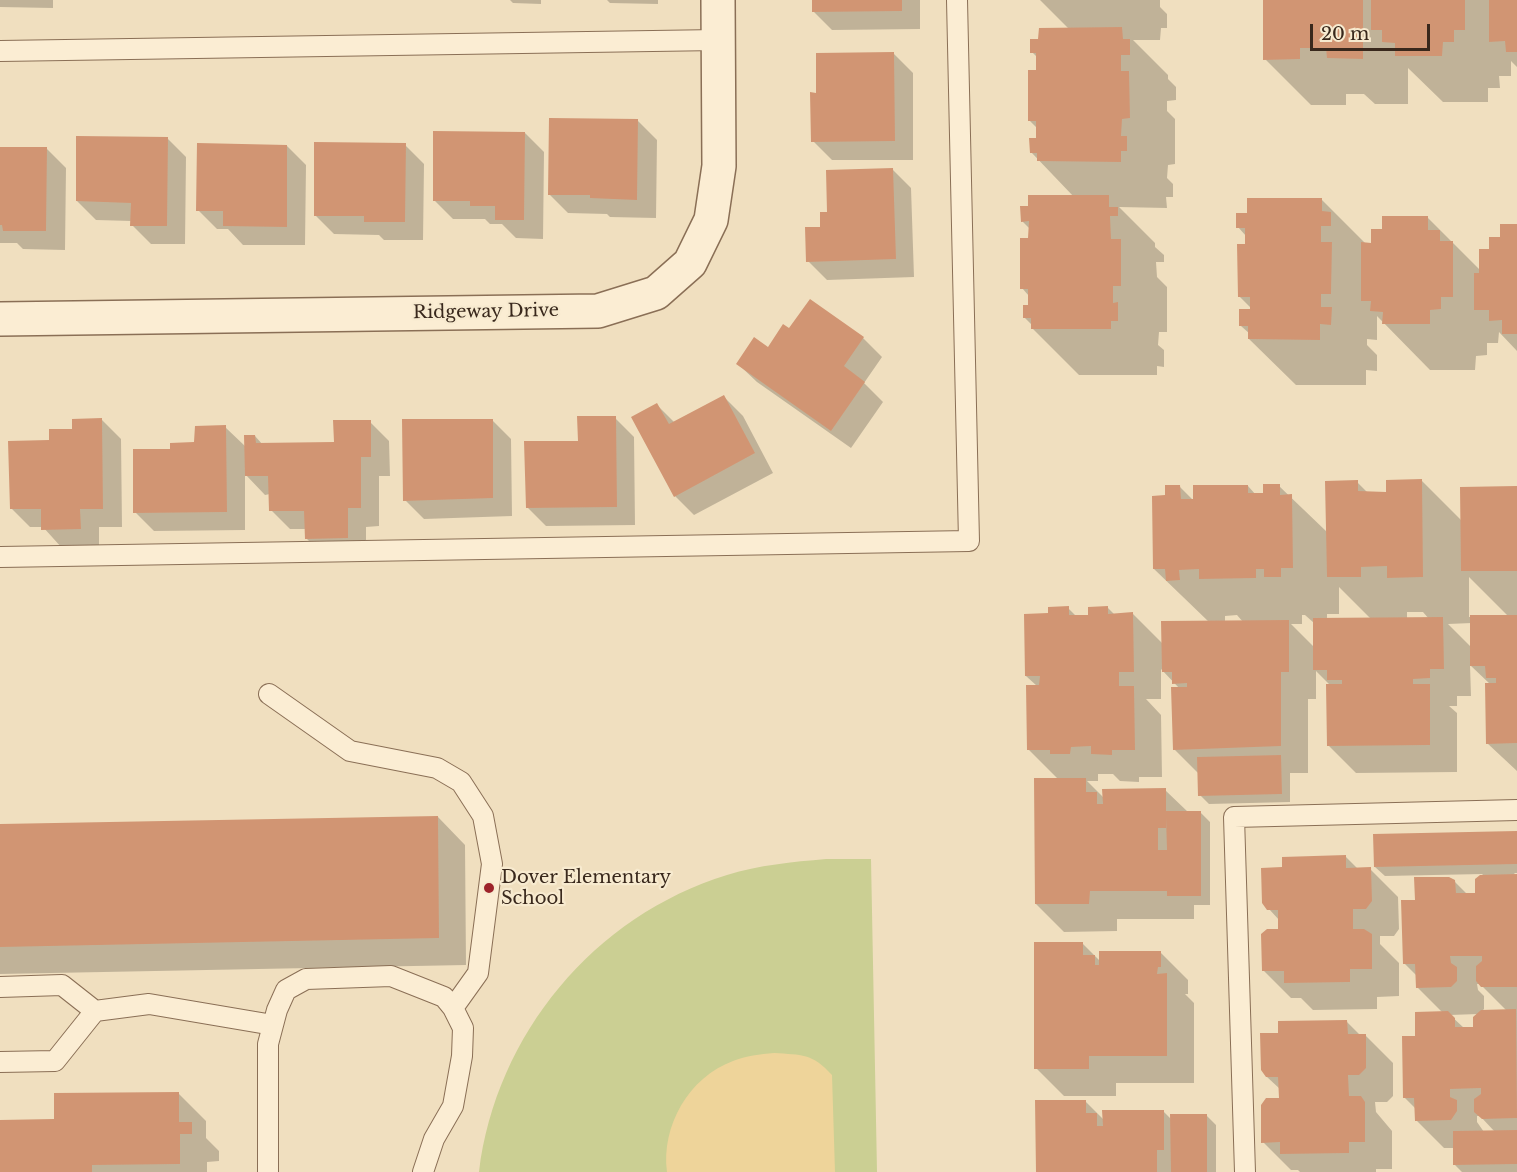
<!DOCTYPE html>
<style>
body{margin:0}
#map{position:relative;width:1517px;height:1172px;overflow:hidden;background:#f0dfbf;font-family:"Libre Baskerville",serif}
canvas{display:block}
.scale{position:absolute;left:1310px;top:24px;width:120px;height:27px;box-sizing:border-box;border:3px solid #39281c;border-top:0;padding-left:8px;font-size:18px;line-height:21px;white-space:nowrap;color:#39281c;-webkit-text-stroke:4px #f7eacf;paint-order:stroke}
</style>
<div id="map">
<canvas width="1517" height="1172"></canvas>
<div class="scale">20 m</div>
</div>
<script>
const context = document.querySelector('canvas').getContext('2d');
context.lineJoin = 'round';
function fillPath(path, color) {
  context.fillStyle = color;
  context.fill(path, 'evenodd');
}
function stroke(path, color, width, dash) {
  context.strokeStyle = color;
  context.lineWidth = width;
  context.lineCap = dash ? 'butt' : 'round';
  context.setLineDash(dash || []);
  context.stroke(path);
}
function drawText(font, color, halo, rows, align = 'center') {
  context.font = font + ' "Libre Baskerville",serif';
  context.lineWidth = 4.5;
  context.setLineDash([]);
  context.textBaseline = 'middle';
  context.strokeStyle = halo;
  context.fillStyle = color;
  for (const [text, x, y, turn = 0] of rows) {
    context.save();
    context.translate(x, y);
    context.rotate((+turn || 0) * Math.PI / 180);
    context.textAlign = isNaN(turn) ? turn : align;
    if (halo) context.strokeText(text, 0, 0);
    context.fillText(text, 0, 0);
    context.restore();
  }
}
fillPath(new Path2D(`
 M826,859H871L877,1172H479C496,1034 594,916 727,875C759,865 792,862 826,859Z`), '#cbcf93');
fillPath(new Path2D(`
 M774,1053C802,1055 812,1053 832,1075L835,1172H667C661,1126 689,1077 733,1061C746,1056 760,1054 774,1053Z`), '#eed49a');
fillPath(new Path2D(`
 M0,0H53V8L0,7Z
 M510,0H541V4L513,3Z
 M607,0H658V4L610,3Z
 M813,0H920V29L832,30L813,11Z
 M1040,0H1160V7L1167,14V28H1161L1160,40H1133L1168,75V79L1176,87V100L1167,101V111L1175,119V164L1168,165L1167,178L1173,184V197H1166L1167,208L1119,207L1155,243V247L1164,255V262H1156L1157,277L1167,287V332H1159L1158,345L1164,350V367L1157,366V375H1079L1033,329V326L1024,317L1029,306V296L1022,288L1030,229L1022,221L1074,197L1031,152L1038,140V129L1029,120L1038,72V58L1032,52L1040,40L1069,29Z
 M1264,0H1517V67L1511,61V76H1499L1500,88H1488V102H1443L1408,68V104H1375L1364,94H1346V105H1311L1265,59Z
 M894,54L913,73V160H832L813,141L817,94Z
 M638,121L657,140L656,218L610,217L607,214L568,213L549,194Z
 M525,133L544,152L543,239L516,238L502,224H490L485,219H453L434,200Z
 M167,138L186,157L185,244H151L132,225V221L96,220L77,201Z
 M405,145L424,164L423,240H384L379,235L334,234L315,215Z
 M287,146L306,165L305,245H243L228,229H217L198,210Z
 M0,148L47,149L66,168L65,250L23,249L17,243H0Z
 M892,169L911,188L914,277L827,280L808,261L829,213Z
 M1321,199L1366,244H1372L1383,231L1428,218L1481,271L1490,251L1517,225V351L1499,332L1498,343H1487V355L1476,356L1475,370H1430L1377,316V340L1367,339V345L1377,355V371L1366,370V385H1296L1249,339L1250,334L1241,326L1253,310L1239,296L1247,245L1246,236L1238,227L1249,214Z
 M810,301L863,338L882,357L864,383L883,402L851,448L757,382L738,364L768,349L789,330Z
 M724,397L743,416L773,473L694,515L675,496L657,405L675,423Z
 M615,418L634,437L635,525L546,526L527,507L579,443Z
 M102,420L121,439L122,527H99V547L62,548L43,527H30L11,508L51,442Z
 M492,420L511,439L512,516L424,519L405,500Z
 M370,422L389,441L390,476H379V526L366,527V557H325L306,538V529H290L271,510L270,494L265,495L245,474V530L154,531L135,512L172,450L196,444L225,427L246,447L255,436L263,445L335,443Z
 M1421,480L1462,521L1517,488V771L1487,743L1490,684L1470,665L1471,696H1457V706H1449L1457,713V772L1356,773L1328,745L1331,686L1316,671V699H1308V773H1290V802L1209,804L1200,795L1199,774L1174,749L1179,688L1161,669V699H1146L1161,715L1162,777H1139V782L1120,781L1113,774H1098V781H1087L1104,798L1165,790L1188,812H1200L1210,822V905H1194V919H1117V931L1064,932L1036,904L1058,779L1028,749L1037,686L1026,676L1049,615L1068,608L1077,617H1089L1108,608L1115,615L1133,614L1163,644L1209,622L1154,569L1167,497L1180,487L1194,501L1248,486L1256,495L1264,494L1279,486L1327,532L1357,482L1368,493H1387ZM1469,577L1508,616L1469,617ZM1339,587L1371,619H1327V614H1339ZM1407,612H1423L1429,619H1407ZM1237,615L1243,622H1225V616ZM1302,615H1305L1314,623L1315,648L1291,624H1302ZM1472,623V648L1448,624Z
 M438,817L465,845L466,965L0,974V825Z
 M1517,832V873H1514L1517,876V1172H1462L1455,1165L1454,1148H1444L1416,1120V1109L1404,1097L1417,1037L1443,1013L1417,987V976L1404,963L1416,901L1455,882L1467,894H1477V880L1483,874L1385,876L1375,867ZM1477,984H1480L1507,1011H1482L1484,1009V996L1478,990ZM1478,1014L1475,1028H1464L1450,1015ZM1477,1116H1480L1495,1132H1484L1477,1122Z
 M1346,857L1358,869H1370L1398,897L1399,929L1394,936H1380V944L1399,963V996L1377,997V1009L1313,1010L1301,998H1291L1263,970L1280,930V921L1269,909L1284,869Z
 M1082,943L1100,961L1160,952L1188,980V994H1185L1194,1003V1083H1116V1096H1064L1036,1068Z
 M1347,1022L1360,1035H1365L1393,1063V1096L1387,1102H1375L1376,1112L1392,1131V1169H1376V1172H1300L1298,1170H1291L1263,1142L1280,1099V1089L1267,1077L1279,1034Z
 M178,1093L206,1121V1138L219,1151V1161L207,1162V1172H0V1121H56Z
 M1085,1101L1104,1120L1163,1111L1172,1120L1206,1115L1216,1125V1172H1037Z`), '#0003');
fillPath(new Path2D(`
 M812,0H902V11L812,12Z
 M1263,0H1363V59L1327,58L1326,48H1300V59L1263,60Z
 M1371,0H1465V30H1454V42H1443L1442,56H1395V43L1382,42V30H1371Z
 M1489,0H1517V52H1506L1505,41L1489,42Z
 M1122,27L1123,39H1130V55H1121V71H1129L1130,118L1122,119L1121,136H1127V151H1121V162L1037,161V153H1030L1029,138H1036V121H1028V70H1036V53H1030V39H1038L1039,28Z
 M894,52L895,141L811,142L810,92L816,93V53Z
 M549,118L638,119L637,200L590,198V195H548Z
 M433,131L525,132L524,220H495V206H470V201H433Z
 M76,136L168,137L167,226H130L131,203L76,201Z
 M314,142L406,143L405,222H364V216H314Z
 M197,143L287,145V227L223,226V211H196Z
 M0,147H47L46,231H3L2,225H0Z
 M893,168L896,259L806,262L805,227H820V212H827L826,170Z
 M1028,195H1109V207H1118V216H1110L1111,239H1121V286H1113V303L1118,302V321H1111V329H1031V318H1023V305H1028V289H1020V238H1028L1029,221L1021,222L1020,206H1028Z
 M1247,198H1322V211L1331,212V226H1321V242H1332L1331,294H1321V307H1332L1331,325L1320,324V340L1248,339V326H1239V309H1250V297H1238L1237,244H1245V228H1236V213H1247Z
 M1382,216H1428V230H1440V241H1453V297H1441V309L1430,310V324H1382L1383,312L1370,311L1371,301H1361V242L1371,243V229H1382Z
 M1500,224H1517V334H1502V320L1489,321V310H1474V273H1479V249H1489V237H1500Z
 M810,299L864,337L844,366L865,382L831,431L736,364L754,337L768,347L783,324L789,328Z
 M724,395L755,453L674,497L631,417L657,403L669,424Z
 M577,416H616L617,507L526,508L524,441H578Z
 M102,418L103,509H80L81,529L41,530V509H10L8,441L49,440V429H72V419Z
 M402,419H493V498L403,501Z
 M333,420H371V457H361V508H348V538L305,539L304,511H269L268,476H245L244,435H255L256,443L334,442Z
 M226,425L227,512L133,513V449H170V443L194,442L195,426Z
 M1422,479L1423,577L1387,578V566L1361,567V577H1327L1325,481L1358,480V491L1386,492V480Z
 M1263,484H1280V495L1292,494L1293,568H1281V577H1264V569H1256V578L1199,579V569L1179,570L1180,580L1166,581L1165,569H1153L1152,496L1165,495V485H1180L1181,499H1193V485H1248V493H1263Z
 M1517,486V571H1461L1460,487Z
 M1069,606V615H1088V607L1108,606V614L1133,612L1134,672H1119V686H1134L1135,750H1112V755L1091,754V746L1071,747L1070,754H1050V750H1027L1026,685H1039L1040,676H1025L1024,614L1048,613V607Z
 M1470,615H1517V743L1486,744L1485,683H1496V678H1486L1485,666H1470Z
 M1443,617L1444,669H1430V678L1413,679V684H1430V745L1327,746L1326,684H1342V680H1327V670H1313V618Z
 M1289,620V672H1281V746L1173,750L1171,687H1187V683L1172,684V672H1162L1161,621Z
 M1281,755L1282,794L1198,796L1197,757Z
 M1034,778H1086V792H1097V804H1103L1102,789L1166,788V811H1201V896H1167V891H1090L1089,904H1035ZM1166,818L1167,850H1158V828H1166Z
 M438,816L439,938L0,947V824Z
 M1517,831V864L1374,867L1373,834Z
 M1346,855V868L1371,867L1372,901L1366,909H1353V929H1364L1372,934V969H1350V982L1284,983V971H1262L1261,934L1267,929H1278V910H1267L1262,903L1261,868L1282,867V857Z
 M1517,874V987H1481L1476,981V966L1482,961V956H1450L1451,963L1457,967V981L1451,987L1416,988L1415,964H1403L1401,900H1415L1414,877H1449L1455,880L1456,893H1475V879L1480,875Z
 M1034,942H1083V955H1095V965H1099V951H1161V967H1158L1157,974L1167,973V1056H1089V1069H1034Z
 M1516,1009L1517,1118L1482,1119L1474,1112V1099L1481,1094V1088L1450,1089V1097L1457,1100V1111L1451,1120L1415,1121L1414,1098H1403L1402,1036H1415V1012L1448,1011L1455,1018V1027H1473V1017L1481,1010Z
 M1347,1020L1348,1034H1366V1068L1359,1075H1348L1349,1096H1361L1365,1102V1142H1349V1153L1280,1154V1142L1261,1143V1105L1266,1098H1279L1278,1077H1266L1261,1070L1260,1033H1278V1021Z
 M179,1092V1122H192V1134H180V1164L92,1165V1172H0V1120L54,1119V1093Z
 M1035,1100H1086V1113H1097V1126H1103L1102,1110H1164V1150H1157V1172H1036Z
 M1170,1114H1207V1172H1171Z
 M1517,1130V1164L1453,1165V1131Z`), '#d19573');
const lane = new Path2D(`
 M0,51L718,40
 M0,557L969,541L957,0
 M269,694L350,751L437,768L461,782L483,816L492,864L478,973L453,1008
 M0,987L62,985L95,1011L149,1004L273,1025
 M0,1062L55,1061L95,1011
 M268,1172V1044L277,1010L286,990L306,979L391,976L444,997L453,1008L463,1028L462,1056L453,1106L434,1139L423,1172
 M1245,1172L1234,817L1517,810`);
const street = new Path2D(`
 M0,319L598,311L656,293L690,263L711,220L719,166L718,0`);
stroke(lane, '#8a6f56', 22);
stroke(street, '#8a6f56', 36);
stroke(lane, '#fbedd3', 20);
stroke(street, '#fbedd3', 33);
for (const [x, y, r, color] of [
 [489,888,6,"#9d232a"]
]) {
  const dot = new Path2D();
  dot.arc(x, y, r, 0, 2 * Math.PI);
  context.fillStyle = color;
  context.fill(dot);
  stroke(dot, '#f7eacf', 2);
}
drawText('18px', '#39281c', '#f7eacf', [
 ["Ridgeway Drive",486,312,-1]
]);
drawText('18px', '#39281c', '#f7eacf', [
 ["Dover Elementary",501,878],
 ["School",501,899]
], 'left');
</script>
